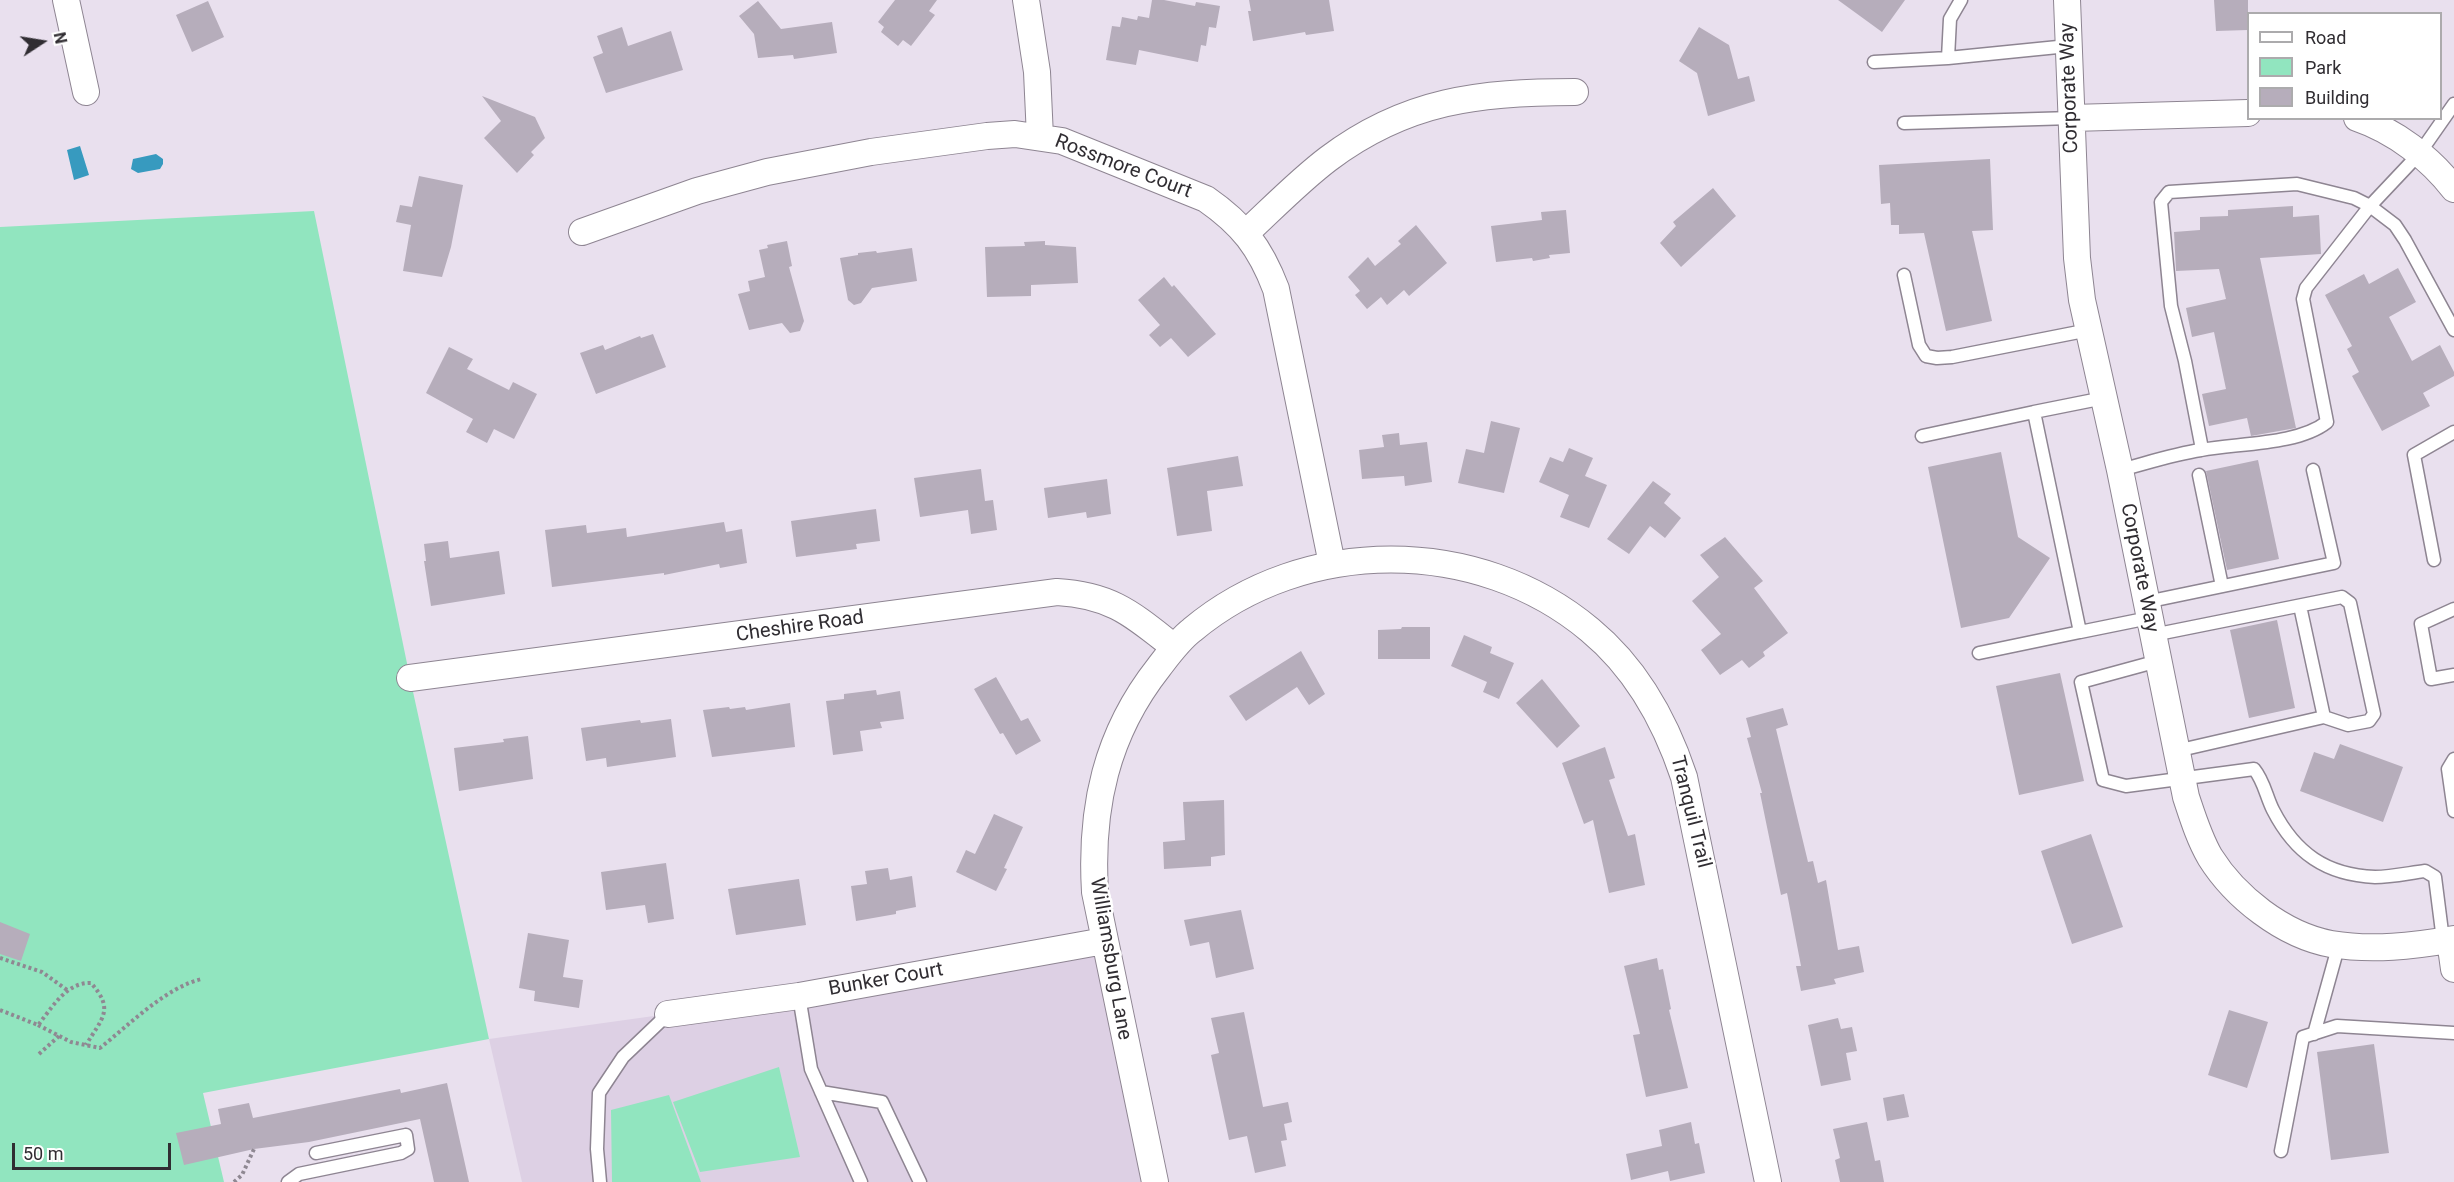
<!DOCTYPE html>
<style>
body{margin:0}
#map{position:relative;width:2454px;height:1182px;overflow:hidden;background:#e9e0ee;font-family:Roboto,sans-serif}
canvas{display:block}
.legend{position:absolute;left:2247px;top:12px;width:195px;height:108px;box-sizing:border-box;background:#fff;border:2px solid #acabad;margin:0;padding:8px 10px;list-style:none;font-size:18px;color:#302d32}
.legend li{display:flex;align-items:center;gap:12px;height:30px}
.legend b{width:30px;border:2px solid #acabad}
.north{position:absolute;left:12px;top:12px;width:60px;height:60px;-webkit-text-stroke:4px #fff;paint-order:stroke;rotate:78deg;font-size:16px;font-weight:700;line-height:24px;text-align:center;color:#302d32}
.north::after{content:'';display:block;margin:auto;width:21px;height:27px;background:#302d32;clip-path:polygon(50% 0,100% 100%,50% 72%,0 100%)}
.scale{position:absolute;left:12px;top:1143px;width:159px;height:27px;box-sizing:border-box;border:3px solid #302d32;border-top:0;padding-left:8px;font-size:18px;line-height:21px;white-space:nowrap;color:#302d32;-webkit-text-stroke:4px #fff;paint-order:stroke}
</style>
<div id="map">
<canvas width="2454" height="1182"></canvas>
<ul class="legend">
<li><b style="height:8px;background:#fff"></b>Road</li>
<li><b style="height:16px;background:#91e5bf"></b>Park</li>
<li><b style="height:16px;background:#b6adbb"></b>Building</li>
</ul>
<div class="north">N</div>
<div class="scale">50 m</div>
</div>
<script>
const context = document.querySelector('canvas').getContext('2d');
context.lineJoin = 'round';
function fillPath(path, color) {
  context.fillStyle = color;
  context.fill(path, 'evenodd');
}
function stroke(path, color, width, dash) {
  context.strokeStyle = color;
  context.lineWidth = width;
  context.lineCap = dash ? 'butt' : 'round';
  context.setLineDash(dash || []);
  context.stroke(path);
}
function drawText(font, color, halo, rows, align = 'center') {
  context.font = font + ' Roboto,sans-serif';
  context.lineWidth = 5;
  context.setLineDash([]);
  context.textBaseline = 'middle';
  context.strokeStyle = halo;
  context.fillStyle = color;
  for (const [text, x, y, turn = 0] of rows) {
    context.save();
    context.translate(x, y);
    context.rotate((+turn || 0) * Math.PI / 180);
    context.textAlign = isNaN(turn) ? turn : align;
    if (halo) context.strokeText(text, 0, 0);
    context.fillText(text, 0, 0);
    context.restore();
  }
}
fillPath(new Path2D(`
 M1104,941L1155,1182H522L489,1039L668,1014Z`), '#ddd0e4');
fillPath(new Path2D(`
 M314,211L410,678L489,1039L203,1093L224,1182H0V227Z
 M779,1067L800,1157L700,1172L673,1102Z
 M669,1095L701,1182H612L611,1110Z`), '#91e5bf');
fillPath(new Path2D(`
 M80,146L89,175L74,180L67,150Z
 M156,154L163,159V164L160,169L138,173L131,169L133,159Z`), '#379abf');
fillPath(new Path2D(`
 M895,0H937L929,11L935,15L911,46L903,40L898,46L881,32L884,27L878,22Z
 M1152,0H1164L1195,6L1196,2L1220,6L1216,28L1209,27L1206,46L1201,45L1198,62L1139,50L1136,65L1106,60L1112,26L1120,27L1122,17L1137,20L1138,16L1149,18Z
 M1249,0H1329L1334,31L1306,35L1305,32L1253,41L1248,11H1251Z
 M1838,0H1905L1882,32Z
 M2214,0H2248V30L2216,31Z
 M208,1L224,37L192,52L176,15Z
 M758,1L781,29L832,22L837,53L794,59L793,55L758,58L754,34L739,16Z
 M622,27L628,46L671,31L683,70L606,93L593,57L603,53L597,36Z
 M1699,27L1729,45L1738,79L1749,76L1755,101L1708,116L1697,73L1679,61Z
 M482,96L535,117L545,138L531,152L534,155L517,173L484,138L501,121Z
 M1990,159L1993,230L1972,231L1992,321L1946,331L1924,233L1899,234V225H1891L1890,203L1881,204L1879,165Z
 M419,176L463,185L451,247L442,277L403,271L411,225L396,222L400,205L412,207Z
 M1713,188L1736,216L1681,267L1660,243L1676,226L1673,222Z
 M2293,206V217L2319,215L2321,254L2260,258L2296,428L2251,436L2247,418L2209,426L2202,394L2226,389L2214,332L2192,337L2186,308L2226,299L2219,269L2176,271L2174,232L2200,230V217L2228,216V210Z
 M1566,210L1570,253L1549,255L1550,258L1533,261L1532,258L1496,262L1491,226L1542,220L1541,212Z
 M1416,225L1447,263L1409,296L1404,290L1387,305L1381,297L1367,309L1355,295L1360,291L1348,277L1368,257L1375,266L1401,244L1398,241Z
 M787,241L792,266L789,267L804,321L800,331L790,333L782,323L749,330L738,294L750,291L748,281L765,277L759,250L768,248L767,245Z
 M1045,241V245L1076,247L1078,283L1031,285V296L987,297L985,247L1025,246L1024,242Z
 M912,248L917,281L872,288L861,303L854,305L848,300L840,258L858,255V253L876,251L877,253Z
 M2398,268L2416,302L2389,317L2412,361L2440,345L2454,372V376L2423,393L2430,406L2382,431L2352,376L2359,372L2347,349L2352,346L2325,295L2364,274L2369,284Z
 M1164,277L1172,287L1174,285L1216,334L1188,357L1171,338L1160,347L1149,335L1160,325L1138,300Z
 M653,334L666,367L596,394L580,353L603,345L605,350L640,336L641,338Z
 M449,347L473,359L467,369L509,390L513,382L537,394L514,439L494,429L487,443L466,432L473,419L426,393Z
 M1491,421L1520,428L1504,493L1458,483L1466,449L1484,453Z
 M1399,433L1400,445L1427,442L1432,482L1405,486L1404,476L1362,479L1359,450L1384,447L1382,435Z
 M1569,448L1593,458L1585,476L1607,485L1589,528L1560,517L1569,495L1539,482L1550,457L1563,462Z
 M2001,452L2018,537L2050,558L2009,618L1961,628L1928,467Z
 M1238,456L1243,486L1207,491L1212,531L1177,536L1167,468Z
 M2258,460L2279,559L2227,570L2206,471Z
 M981,469L985,501L993,500L997,530L971,534L968,510L920,517L914,478Z
 M1107,479L1111,514L1087,518L1086,512L1048,518L1044,488Z
 M1653,481L1671,494L1664,503L1681,518L1665,538L1650,526L1629,554L1607,539Z
 M876,509L880,541L856,544L857,549L796,557L791,521Z
 M724,522L726,532L742,529L747,563L720,568L719,564L664,575V573L552,587L545,530L586,525L587,533L626,528L627,537Z
 M1725,537L1763,581L1754,588L1788,633L1763,652L1765,656L1749,668L1742,660L1720,675L1701,650L1721,634L1692,601L1719,577L1700,555Z
 M448,541L450,558L499,551L505,594L431,606L424,561H426L424,544Z
 M2277,620L2295,708L2249,718L2230,630Z
 M1402,627H1430V659H1378V630L1401,629Z
 M1464,635L1492,647L1490,653L1514,663L1499,699L1483,692L1487,682L1451,666Z
 M1301,651L1325,694L1309,705L1297,687L1246,721L1229,696Z
 M2060,673L2084,781L2019,795L1996,686Z
 M996,677L1021,721L1028,718L1041,741L1016,755L1003,733L1000,734L974,689Z
 M1542,679L1580,726L1557,748L1516,703Z
 M876,690L877,695L900,691L904,719L880,722L882,728L860,731L863,751L833,755L826,701L844,699V694Z
 M790,703L795,747L712,757L703,710L729,707L730,709L745,707L746,710Z
 M1783,708L1788,725L1776,729L1808,862L1813,861L1818,883L1826,880L1838,950L1859,946L1864,972L1834,979L1836,984L1801,991L1796,966H1801L1787,893L1781,895L1760,793H1762L1747,738L1751,737L1746,718Z
 M671,719L676,757L607,767L606,758L586,761L581,728L640,720L641,723Z
 M528,736L533,779L459,791L454,748L504,742L503,739Z
 M2340,744L2403,767L2383,822L2300,791L2314,752L2334,759Z
 M1605,747L1615,778L1609,780L1628,836L1635,834L1645,885L1609,893L1593,820L1584,824L1562,763Z
 M1224,800L1225,855L1211,857V866L1164,869L1163,842L1185,840L1183,802Z
 M994,814L1023,827L1004,868L1007,869L996,891L956,872L966,850L975,854Z
 M2091,834L2123,927L2072,944L2041,851Z
 M666,863L674,919L648,923L645,905L606,910L601,872Z
 M888,868L890,880L912,876L916,907L896,911V914L856,921L851,886L867,884L865,871Z
 M799,879L806,925L736,935L728,889Z
 M1241,910L1254,969L1216,978L1209,942L1190,946L1184,920Z
 M0,922L30,934L21,961L0,954Z
 M528,933L569,940L563,977L583,980L579,1008L534,1001L535,991L519,988Z
 M1657,958L1659,970L1663,969L1671,1009L1669,1010L1688,1088L1646,1097L1633,1035L1640,1034L1624,966Z
 M2229,1010L2268,1022L2247,1088L2208,1075Z
 M1244,1012L1263,1107L1288,1102L1292,1122L1284,1124L1287,1140L1281,1141L1286,1166L1255,1173L1247,1136L1229,1140L1211,1055L1219,1053L1211,1018Z
 M1838,1018L1841,1029L1852,1027L1857,1051L1846,1053L1851,1080L1821,1086L1808,1025Z
 M2374,1044L2389,1153L2331,1160L2317,1052Z
 M447,1083L469,1182H434L420,1119L309,1142L254,1149L184,1165L176,1133L221,1124L218,1109L249,1103L253,1118L400,1089L401,1093Z
 M1904,1094L1909,1117L1887,1121L1883,1098Z
 M1691,1122L1695,1144L1699,1143L1705,1173L1670,1181L1668,1171L1631,1180L1626,1154L1662,1146L1659,1130Z
 M1867,1122L1875,1161L1880,1160L1884,1182H1840L1835,1160L1840,1158L1833,1129Z`), '#b6adbb');
const service = new Path2D(`
 M1948,58L2068,46
 M1874,62L1948,58L1950,19L1961,0
 M1904,123L2072,118
 M1904,275L1919,345L1926,356L1937,358L1952,357L2089,330
 M2104,398L2034,412L2080,632L2149,618
 M1922,436L2034,412
 M2202,449L2185,361L2171,306L2161,202L2169,192L2297,184L2354,198L2370,206L2395,225L2405,240L2454,330
 M2120,470C2147,463 2174,454 2201,450C2238,443 2298,445 2327,422L2303,299L2306,288L2370,206L2419,154L2454,104
 M2199,475L2222,586
 M2434,560L2414,455L2454,432
 M2146,602L2334,563L2313,470
 M2300,606L2324,717
 M2454,609L2421,624L2431,679L2454,675
 M2153,635L2342,597L2350,603L2374,714L2369,721L2348,725L2324,717L2176,751
 M1979,653L2080,632
 M2158,661L2081,682L2103,780L2126,786L2254,769C2264,781 2266,796 2273,810C2295,853 2326,875 2375,877C2391,877 2409,873 2425,871L2435,877L2443,940
 M2454,759L2448,769L2454,811
 M799,996L811,1069L861,1182
 M2314,1034L2339,944
 M821,1092L882,1102L920,1182
 M2281,1151L2303,1037L2337,1026L2454,1033
 M288,1182L299,1174L401,1153L408,1149L406,1135L316,1153
 M600,1182L597,1149L599,1093L623,1057L668,1014`);
const minor = new Path2D(`
 M66,0L86,92
 M1026,0L1037,72L1040,137
 M2067,0L2077,258L2082,300L2120,470L2186,797C2193,818 2199,838 2210,857C2235,897 2283,935 2331,944C2372,951 2413,946 2454,939
 M2072,118L2248,113
 M2357,118C2395,131 2430,158 2454,189
 M582,232L697,191L767,172L871,152L987,136L1015,134L1062,141L1206,199C1242,224 1260,247 1276,289L1332,564
 M1246,233C1273,208 1299,181 1328,159C1406,100 1480,92 1575,92
 M410,678L1057,592C1112,595 1133,615 1174,647
 M2450,940L2454,969
 M668,1014L799,996L1104,941
 M1155,1182L1095,892C1090,808 1106,734 1159,667C1169,654 1179,640 1192,630C1304,536 1478,536 1590,630C1636,668 1665,720 1684,777L1768,1182`);
stroke(service, '#8e8592', 15);
stroke(minor, '#8e8592', 28);
stroke(new Path2D(`
 M0,958L42,972L67,990
 M0,1010L38,1025C52,1008 66,982 91,983C115,1010 102,1018 86,1045
 M38,1025L71,1042L100,1048C129,1025 166,987 202,979
 M39,1054L59,1036
 M234,1182L242,1175L254,1149`), '#8f8892', 4, [3, 3]);
stroke(service, '#fff', 12);
stroke(minor, '#fff', 26);
drawText('20px', '#302d32', '#fff', [
 ["Corporate Way",2070,88,-92],
 ["Rossmore Court",1123,167,21],
 ["Corporate Way",2139,568,79],
 ["Cheshire Road",800,627,-8],
 ["Tranquil Trail",1690,812,76],
 ["Williamsburg Lane",1110,959,80],
 ["Bunker Court",886,980,-10]
]);
</script>
